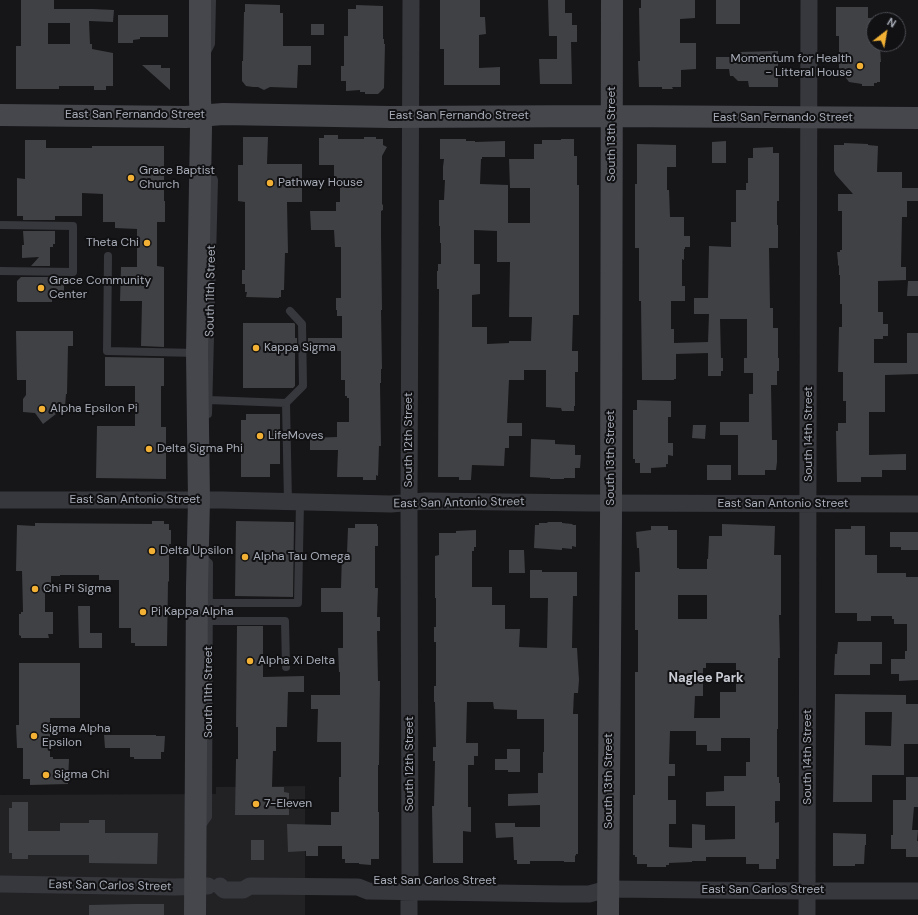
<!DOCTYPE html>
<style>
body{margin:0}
#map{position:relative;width:918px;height:915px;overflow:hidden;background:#161618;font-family:"DM Sans",sans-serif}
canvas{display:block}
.north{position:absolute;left:866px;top:12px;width:40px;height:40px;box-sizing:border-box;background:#111113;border:1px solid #4d4f55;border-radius:50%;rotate:31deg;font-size:11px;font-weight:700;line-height:16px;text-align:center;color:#a8adb8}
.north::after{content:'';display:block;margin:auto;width:14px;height:18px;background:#f2b134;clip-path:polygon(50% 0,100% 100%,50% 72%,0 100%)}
</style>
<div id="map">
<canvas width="918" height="915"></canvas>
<div class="north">N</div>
</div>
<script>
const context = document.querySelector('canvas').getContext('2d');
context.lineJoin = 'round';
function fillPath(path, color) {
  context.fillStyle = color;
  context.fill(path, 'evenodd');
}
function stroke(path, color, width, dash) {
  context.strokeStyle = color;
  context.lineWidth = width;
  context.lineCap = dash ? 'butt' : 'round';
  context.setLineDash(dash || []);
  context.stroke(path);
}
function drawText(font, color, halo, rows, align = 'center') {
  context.font = font + ' "DM Sans",sans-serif';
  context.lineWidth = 4;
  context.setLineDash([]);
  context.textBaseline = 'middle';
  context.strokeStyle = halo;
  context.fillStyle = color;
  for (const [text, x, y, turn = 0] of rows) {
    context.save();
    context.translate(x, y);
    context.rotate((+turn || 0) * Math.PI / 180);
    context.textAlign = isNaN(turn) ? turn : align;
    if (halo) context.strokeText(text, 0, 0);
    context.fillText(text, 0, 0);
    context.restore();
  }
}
fillPath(new Path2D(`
 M305,786V915H0V795L216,794V787Z`), '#222225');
fillPath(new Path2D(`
 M21,0H54V9H93L114,10L113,22L89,21L90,44H92V49L113,53V86H106V90H94V86H59V89H16V46H21ZM48,23H70V44H48Z
 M440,0H480V17H485L486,34L479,35V68L500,67V85H444V49H440Z
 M548,0H565V13H572V25H577V42H571L572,84H540L539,59H557V36H549Z
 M641,0H695V18L680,19V43H696V69L681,70V87H672L673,89H662V87H639L638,61H640L639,8H641Z
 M716,0H740V24H716Z
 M245,4L280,5V13H283V46H311V65H298L297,88L270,87L264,90L258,87H253L246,86L242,81V61H243L244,12H245Z
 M356,5L383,6V39H384V44H385L384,88L378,94H365V92H360V90L346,91V81H341V66H344V36H348V9H356Z
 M836,7H868V18H874V46H880L881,62H880V82H877V83H874V86H862V84L849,82L846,78L843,70H839V36H836Z
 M118,15H168V37H140V39L133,40V43H118Z
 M311,24H324V35H311Z
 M778,51V87H749L748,81H738L733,76H730L729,69H716V57H739V52Z
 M142,65H161V68H170V90Z
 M324,135H338V139H364V137H376V139H383V145L387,147L382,156V204L383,205V210L381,211V235L382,310H381L382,369H381V383H380L381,446H379L378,476L376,475V480H363V477H337L338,450H310V438L337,437V422H349V398H347V396H345V380H341V351H308V338H342V316H337V310H336V298H341V247H335L334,230H311L310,211H336V202H340V181H334V165H319V138H324Z
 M243,137H268L267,164H302V202H287L288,253H285L284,290H281V297H279V298L246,297L247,292H245V284H242V270H245V202L238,201V165H243Z
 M440,139H466V141H475V142L505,141V157H482V159H481L480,184L508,185V223H530V188H510L509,159H534V144H542V140H561V139H574V156H577V185H579V315H573L572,351H578V372H575V406H574V411H562L561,408L546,407V370H524V380H509L507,423H522V436H509V448H505L504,466L472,465L471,480H459V477H438L439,289H437V271H438V264H441V243H440V226H439V200H444L445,180H443V167L444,159H440ZM474,230L497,231V262H510L509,317H532L531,341H509V343L487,344V327H472V295L480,294V264H474Z
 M25,140H46V148H92V146H164V201H165V222H157V266L164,267V347L141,346L142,301H120L121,267H137V229L115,228V222H103V194L82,193V216H55V220H23V216H17V178L25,179Z
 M726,141V163H712V142Z
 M844,143L868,144V145L878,146L877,172H902V188H918V201H907V217H902L901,267H906V280L878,281V312H883V324H888V336H883V339H874V363H907V333H918V374L885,375V412H869V455L906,454V470H882V477H861V482H837L836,431H838V423H846V401H843V372H838L839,327H842V304H840V275H839V266L838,265V262L837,252H840V250H842V211H838V194H853L836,175L834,171V145H844Z
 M637,144L676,145V167H667V190H669L670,217H684V236H690V247H685V249H684V260L682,259V286H685V301H671V329H674V343L708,342L709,314H694V298H708L709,246L731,247V222H736V190H746V183H748V158H753V148L773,147V153H779V201H777V225H778V248H769L770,308H773V328H778V358H779V371H777V385H771L772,440H777V462L776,470H765V475H738V435H720V422H749V394H753V373H744V358H747V319H720L721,358H723V371H721V376H708V353L676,354V379H674V380H642L641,301H639V248H635V184H637Z
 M23,231H55V244H53V247H50V266H31L39,257L22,258V245H24Z
 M21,277H50V280H64V293H52V302H18L17,301V281Z
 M908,281H918V296H907Z
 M243,323H294L295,324V338H297V351H295V386L293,388H243Z
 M16,331H73V346H68L67,394H66L65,407H62L60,414H56L43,424L35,413L23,412V399L26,395V380H17Z
 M105,357L164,358V386H161V427H166V479L96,478L97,426H135V386H105Z
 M637,400L671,401V417H668V443H673V456L668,455V464H666V467L651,468V473H640V463H635V459H633V410H637Z
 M246,414H280V464H270V477H241V420H246Z
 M693,425H706L705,439L692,438Z
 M531,439L555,440V444L575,445V455H581L580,468H575V478H564V479H550V478L530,477Z
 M707,465H731V480H707Z
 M152,521H164V524H169V530H171V544H169V581L168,582L167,646H135V643H131V628H119V580H99V575H60V576H51V589L45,590V612H53V634H48L49,638H21V636L19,635V614H21V612H23L22,571H16L17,525L35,526V523L152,524Z
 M236,521L294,522L293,597L235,596Z
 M548,522H562V523L572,524L573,525H576V547L572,546V549L562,548V550L534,548L535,525H539V523H547Z
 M355,524H377V526H378V546H375V588H378L377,617H380V631H377L378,681H380L379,765H378V812H379V859H371V865L359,864V863H345V859H342V846H318V856H306V851L288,852L287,824L331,825V812H339V777H341V742H317L318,709H311V695H340V672H339L338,648H343V612H321V588H341L342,553H347L348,528H355Z
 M722,524L775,526L774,555H781V615H779L780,658H778V729H777V777H779V783H780V801H775V823L779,822V859H776V869H759V864H746V857H706V861H692V862L669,863V865H666V867H647V864H637V857H635V855H633V795H635V672H638V630H635V572H640L639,548H637L636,532L651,530V526H668V530H677V568H679V569H707V559H708L709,536H722ZM678,595H707V619H678ZM706,663H736V692H720V718H694L695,696H703V668H706ZM670,731H696V745H707V751H721V738H750V762H746V776H724V791L706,792V806H735V839L705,840V825L692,824V848L669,847V824H676V800H668V776H675V764H669Z
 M851,526H865V555H877V573H906V577H918V680L899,681V674H891V659H905V651H907V624H894V619H892V616H871V621H857V613H835V529H851Z
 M476,530V547H474V551H472V587H492V605H505V629H520L519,647L547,648L548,598H530V570H542V572H577V596H573L572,648H577L579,680L578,693H574L573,714H578V854H576V855L575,856V862H564V861H530V864H517V860H514L513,837L496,838L495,823H515V827H540V805L508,806V794L538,793V773H543V752H544V719H517V710L494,709L493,702H467L466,743H478V756H474V765H468V807H471V832L463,831V863H433L432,806H434L435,761H433V747H436L435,702H434V686H436V642H434V627H436V598H435V556L439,555V533H456V531Z
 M890,532H918V550H901V547H890Z
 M509,550H524L525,573H509Z
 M78,606H90V633H102V648H79Z
 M237,626H263V677L304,676V692H288L287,727H276V751H273L272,787H284V792L289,793V815H235L236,759H238V727H236Z
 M838,642H882V664H870V675H834L835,654H837Z
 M19,663H80V718H50V757H53V759H69L68,784L30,785V779H23V748H17L16,725H19Z
 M835,694L906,695V704H918V744H904V775H872V802H833ZM865,712H892L891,746L865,745Z
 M104,735H156V736H165L164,752H161V759H134V757H130V748H105Z
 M507,749H520V772H508V770H495V759H507Z
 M906,777H918V807H914L912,830H918L917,841H918V857H906V849H891V835H893V800H906Z
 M12,802H28V831H60V823H89V820H105V833H158L157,864L89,863V855H28V859H12V853H9V808H12Z
 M833,833L865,834H866V845H865L864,864H855V866H833Z
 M251,840H264V860H251Z
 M135,904H164V915H89V905Z`), '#404145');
stroke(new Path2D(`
 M206,54L211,44L212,0
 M206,165L214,180L208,414
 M0,225L73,226V272L0,271
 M108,256L107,351L197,353
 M209,400L286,403
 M288,502L286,403L303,386L302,324L290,311
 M209,603H298L300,502
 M209,621H285L286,667
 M200,828L208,817L209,563L201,556`), '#37383d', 8);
stroke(new Path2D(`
 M0,500H222L391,504L425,501L590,503L918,504
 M410,881L409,502L411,0
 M0,884L175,887L208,886
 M220,886L224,890H243L250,886L358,887L368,891L562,894H589L608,889L807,891H918
 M409,915V892
 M807,915L809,0`), '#37383d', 17);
stroke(new Path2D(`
 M0,115L186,117L223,114L390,117L611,116L918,118
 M195,915L197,587L199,500L197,353L201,128L200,99V0
 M608,915L611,519L612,0`), '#45474d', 22);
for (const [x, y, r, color] of [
 [860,66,4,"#f2b134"],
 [131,178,4,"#f2b134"],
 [270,183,4,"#f2b134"],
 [147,243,4,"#f2b134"],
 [41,288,4,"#f2b134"],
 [256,348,4,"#f2b134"],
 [42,409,4,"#f2b134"],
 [260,436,4,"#f2b134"],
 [149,449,4,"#f2b134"],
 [152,551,4,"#f2b134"],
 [245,557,4,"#f2b134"],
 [35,589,4,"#f2b134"],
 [143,612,4,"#f2b134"],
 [250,661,4,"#f2b134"],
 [34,736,4,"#f2b134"],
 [46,775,4,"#f2b134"],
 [256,804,4,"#f2b134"]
]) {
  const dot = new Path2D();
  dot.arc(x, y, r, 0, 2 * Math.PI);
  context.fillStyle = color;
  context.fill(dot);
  stroke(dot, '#111113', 1.5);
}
drawText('12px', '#a8adb8', '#111113', [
 ["Momentum for Health",852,59,"right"],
 ["- Litteral House",852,73,"right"],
 ["Grace Baptist",139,171],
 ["Church",139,185],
 ["Pathway House",278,183],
 ["Theta Chi",139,243,"right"],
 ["Grace Community",49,281],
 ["Center",49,295],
 ["Kappa Sigma",264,348],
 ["Alpha Epsilon Pi",50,409],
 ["LifeMoves",268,436],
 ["Delta Sigma Phi",157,449],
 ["Delta Upsilon",160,551],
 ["Alpha Tau Omega",253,557],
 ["Chi Pi Sigma",43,589],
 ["Pi Kappa Alpha",151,612],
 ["Alpha Xi Delta",258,661],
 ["Sigma Alpha",42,729],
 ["Epsilon",42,743],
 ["Sigma Chi",54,775],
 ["7-Eleven",264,804]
], 'left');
drawText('12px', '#a8adb8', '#111113', [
 ["East San Fernando Street",135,115],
 ["East San Fernando Street",459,116],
 ["East San Fernando Street",783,118],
 ["South 13th Street",612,134,-90],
 ["South 11th Street",211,291,-89],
 ["South 14th Street",809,434,-90],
 ["South 12th Street",409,440,-90],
 ["South 13th Street",611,458,-90],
 ["East San Antonio Street",135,500],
 ["East San Antonio Street",459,503,-1],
 ["East San Antonio Street",783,504],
 ["South 11th Street",209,692,-90],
 ["South 14th Street",808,757,-90],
 ["South 12th Street",410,764,-90],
 ["South 13th Street",609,781,-90],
 ["East San Carlos Street",435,881],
 ["East San Carlos Street",110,886,1],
 ["East San Carlos Street",763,890]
]);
drawText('bold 13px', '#c9ccd4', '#111113', [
 ["Naglee Park",706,679]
]);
</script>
